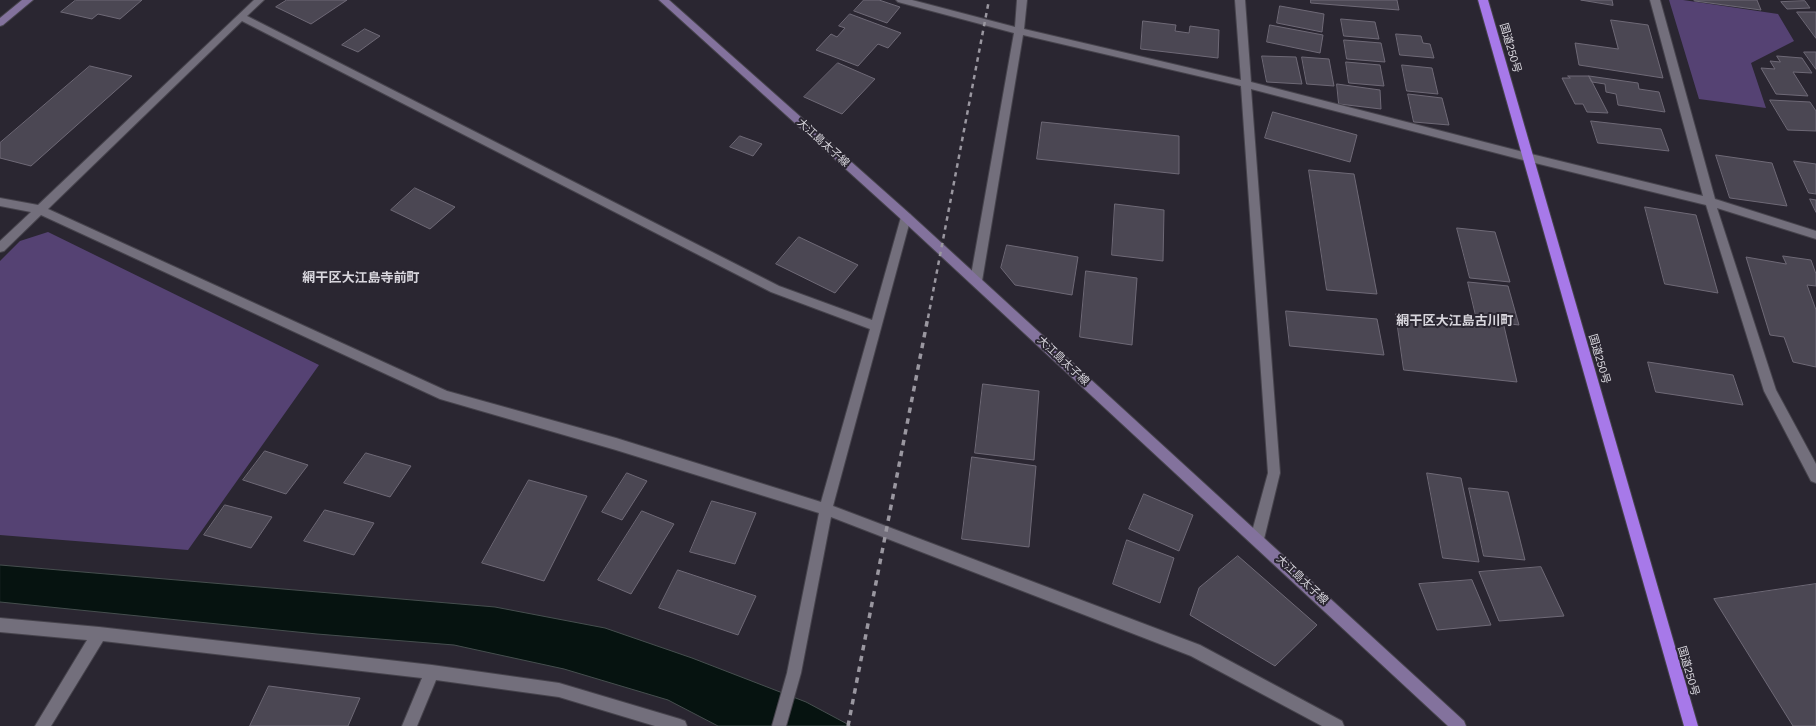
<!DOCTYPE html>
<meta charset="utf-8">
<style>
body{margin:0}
canvas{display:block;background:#2a2631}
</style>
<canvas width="1816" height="726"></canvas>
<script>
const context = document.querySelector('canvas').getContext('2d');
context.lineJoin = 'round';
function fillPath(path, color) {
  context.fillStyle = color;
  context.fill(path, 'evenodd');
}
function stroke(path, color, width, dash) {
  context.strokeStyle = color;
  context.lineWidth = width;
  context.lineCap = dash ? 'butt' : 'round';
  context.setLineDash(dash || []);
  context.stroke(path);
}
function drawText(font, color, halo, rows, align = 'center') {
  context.font = font + ' Arial,"Noto Sans JP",sans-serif';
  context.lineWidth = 4;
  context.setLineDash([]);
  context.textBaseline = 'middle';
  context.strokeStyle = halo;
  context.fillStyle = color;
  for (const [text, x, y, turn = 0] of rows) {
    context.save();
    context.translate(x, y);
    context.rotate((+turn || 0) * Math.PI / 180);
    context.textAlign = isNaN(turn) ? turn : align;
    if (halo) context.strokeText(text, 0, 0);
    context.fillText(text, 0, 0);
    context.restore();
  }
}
fillPath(new Path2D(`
 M1669,0H1683L1778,14L1794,41L1751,63L1766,108L1699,99Z
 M48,232L319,365L188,550L0,535V261L20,241Z`), '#554273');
const water = new Path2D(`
 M0,565L495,607L605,628L692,658L806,702L851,726H718L668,700L564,669L454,645L317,634L0,602Z`);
fillPath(water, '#061310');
stroke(water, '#454e4e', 1);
const building = new Path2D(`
 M76,0H142L120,19L98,14L92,19L61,12Z
 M287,0H347L311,24L276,7Z
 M864,0H879L900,7L887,23L854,11Z
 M1311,0H1397L1399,10L1311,3Z
 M1581,0H1612L1613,5Z
 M1694,0H1757L1761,10L1695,1Z
 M1805,1L1810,8L1787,9L1781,2Z
 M1280,6L1324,14L1322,32L1277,23Z
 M1797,12H1816V38Z
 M850,14L901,33L888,48L878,44L858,66L816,50L831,34L837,37L845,28L839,26Z
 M1341,19L1375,22L1379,39L1344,36Z
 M1611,20L1648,25L1663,78L1579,65L1575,43L1618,49Z
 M1143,21L1176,25L1175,31L1189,33L1190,26L1219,30L1218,58L1141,49Z
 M1270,25L1323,35L1320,53L1267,42Z
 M365,29L380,36L358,52L342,45Z
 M1396,34L1421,36L1423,43L1430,44L1434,58L1400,55Z
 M1344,40L1381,43L1385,62L1347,59Z
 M1804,52H1816V69Z
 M1262,56L1296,57L1302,84L1267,82Z
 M1777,56L1802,58L1812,73L1793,72L1808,96L1776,94L1761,68L1775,69L1770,61L1780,62Z
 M1302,57L1329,59L1334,86L1307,84Z
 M1346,62L1380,65L1384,86L1349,83Z
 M838,63L875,79L842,114L804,97Z
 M1402,65L1432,68L1438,94L1407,91Z
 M90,66L132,76L31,166L0,158V143Z
 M1568,76H1589L1608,113L1587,112L1583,104H1575L1562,78H1570Z
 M1589,76L1638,83L1639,89L1659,92L1665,112L1618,105L1616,94L1606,92L1605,84L1592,82Z
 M1337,84L1380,90L1381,109L1339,104Z
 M1408,94L1442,98L1449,125L1414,122Z
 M1770,100L1810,102L1816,111V131L1788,130Z
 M1273,112L1357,135L1350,162L1265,138Z
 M1591,121L1661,129L1669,151L1598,143Z
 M1042,122L1179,136V174L1037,159Z
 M740,136L762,144L753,156L730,147Z
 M1716,155L1772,163L1787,206L1730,198Z
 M1794,161L1816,164V194L1809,193Z
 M1309,170L1354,174L1377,294L1327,290Z
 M415,188L455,207L430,229L391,210Z
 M1810,199L1816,200V212Z
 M1115,204L1164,210L1163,261L1112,255Z
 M1645,207L1696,215L1718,293L1665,284Z
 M1457,228L1495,232L1510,282L1470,278Z
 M799,237L858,265L835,293L776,264Z
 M1007,245L1078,257L1072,295L1015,285L1001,268Z
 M1783,256L1811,260L1816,274V286L1807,285L1816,310V367L1793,362L1784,337L1770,335L1746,257L1786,264Z
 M1086,271L1137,278L1132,345L1080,337Z
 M1468,282L1508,286L1519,325L1477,320Z
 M1286,311L1377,319L1384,355L1290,346Z
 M1396,314L1504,326L1517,382L1404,370Z
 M1648,362L1733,375L1743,405L1656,392Z
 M983,384L1039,391L1034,460L975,453Z
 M265,451L308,465L286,494L243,480Z
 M366,453L411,466L390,497L344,483Z
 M972,457L1036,466L1029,547L962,539Z
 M627,473L647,481L622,520L602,512Z
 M1427,473L1461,478L1479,562L1443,558Z
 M529,480L587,496L544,581L482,563Z
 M1469,488L1508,492L1525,560L1484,556Z
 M1144,494L1193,515L1179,551L1129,529Z
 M712,501L756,513L735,564L690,552Z
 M225,505L272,517L251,548L204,535Z
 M325,510L374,523L354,555L304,541Z
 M642,511L674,524L631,594L598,580Z
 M1127,540L1174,558L1160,603L1113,584Z
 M1238,556L1317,625L1275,666L1190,615L1199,588Z
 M1541,567L1564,616L1499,621L1479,572Z
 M678,570L756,596L738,635L659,608Z
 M1472,580L1491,625L1437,630L1419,584Z
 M1816,584V726H1793L1714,599Z
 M269,686L360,698L348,726H250Z`);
fillPath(building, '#4b4753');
stroke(building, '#6e6976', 1);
const street = new Path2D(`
 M254,0H264L247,16L779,286L872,320L901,217L902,214H910L911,217L833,506L1200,645L1342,721L1344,726H1322L1191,656L831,517L801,673L786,726H772L787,673L819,513L616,450L440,399L41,215L4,251L0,252V241L31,212L0,206V198L38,205ZM242,21L771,292L870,329L821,502L616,438L447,391L48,209Z
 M896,0H912L1015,27L1017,0H1027L1024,29L1241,80L1235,0H1245L1251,82L1527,153L1703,196L1650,0H1660L1715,199L1816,231V239L1717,208L1776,390L1816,464V483L1811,481L1764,391L1706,205L1527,161L1251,89L1280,473L1264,539L1262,543L1257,545L1252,543L1250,539L1268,473L1241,86L1023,35L982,281L980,284L976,285L972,284L970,281L1014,33L898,2Z
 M0,618L99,627L432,665L559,683L680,719L685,721L687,726H655L559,697L436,680L417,726H402L422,678L103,641L51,726H35L87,640L0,632Z`);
const secondary = new Path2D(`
 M22,0H33L3,25L0,26V18Z
 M659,0H669L910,214L1464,721L1466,726H1448L902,220Z`);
const highway = new Path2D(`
 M1478,0H1488L1698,726H1684Z`);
stroke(street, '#46434c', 2);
stroke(secondary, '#46434c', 2);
stroke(highway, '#46434c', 2);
fillPath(street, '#736f7c');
fillPath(secondary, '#83729d');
fillPath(highway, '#a779e9');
stroke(new Path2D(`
 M928,318L989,0`), '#9a97a0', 2.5, [4.5, 4.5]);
stroke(new Path2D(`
 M848,726L928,317`), '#9a97a0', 3.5, [5.5, 5.5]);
drawText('11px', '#d8d6dd', '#2a2631', [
 ["国道250号",1510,48,74],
 ["大江島太子線",823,143,42],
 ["国道250号",1599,359,74],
 ["大江島太子線",1063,361,43],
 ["大江島太子線",1302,580,43],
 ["国道250号",1688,671,74]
]);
drawText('bold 13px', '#d8d6dd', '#2a2631', [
 ["網干区大江島寺前町",361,278],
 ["網干区大江島古川町",1455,321]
]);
</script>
